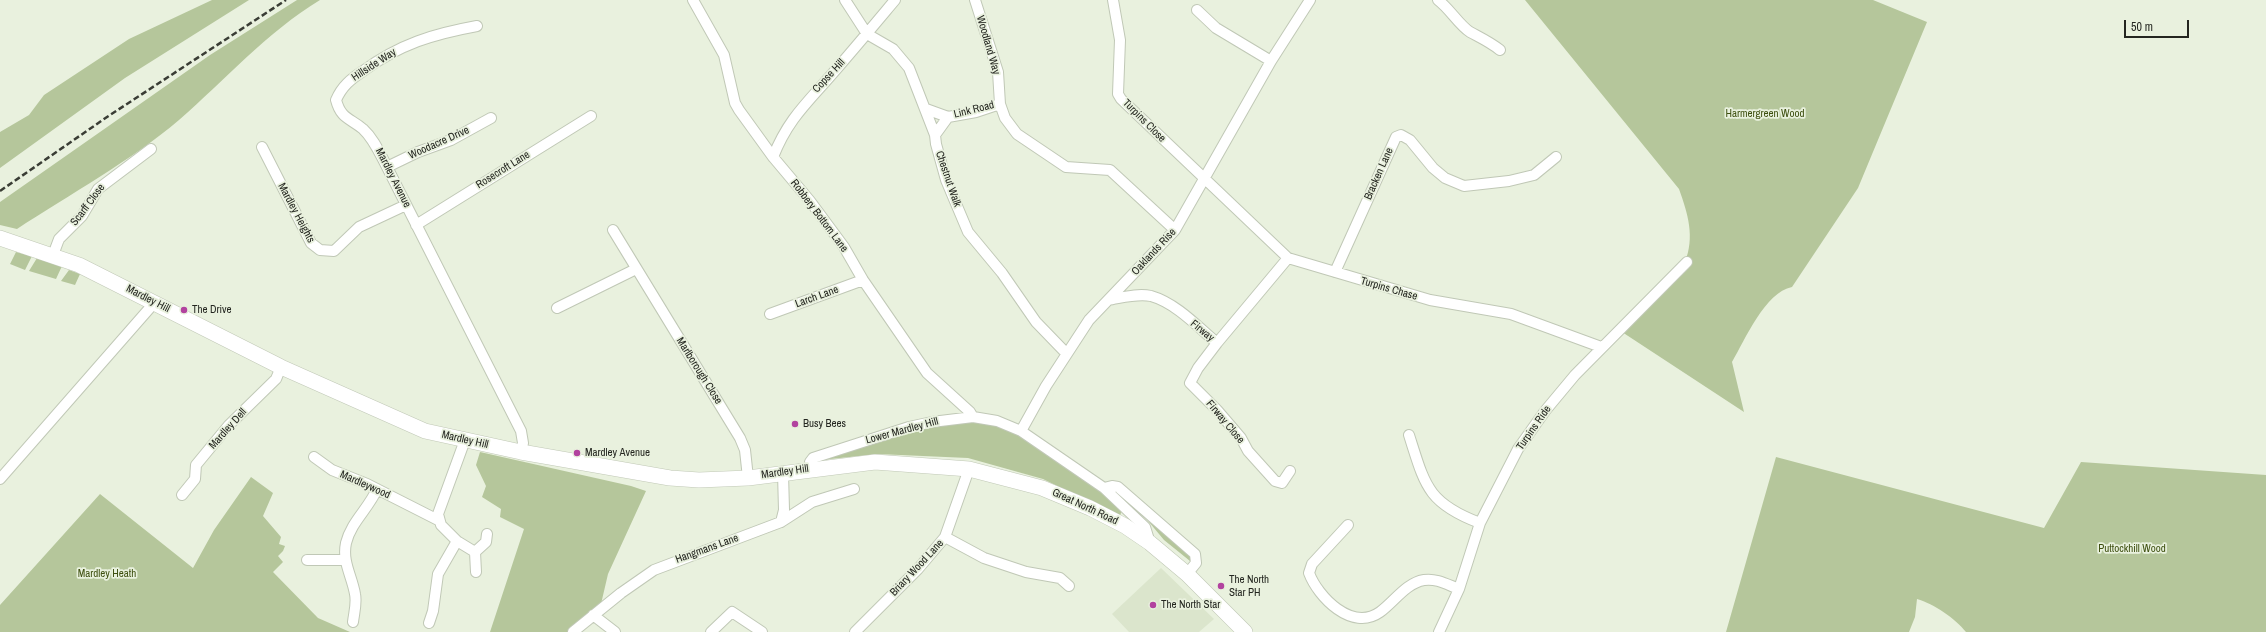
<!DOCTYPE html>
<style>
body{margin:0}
#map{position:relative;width:2266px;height:632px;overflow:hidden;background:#e9f1de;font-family:"Archivo Narrow",sans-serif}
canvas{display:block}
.scale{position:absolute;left:2124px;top:20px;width:65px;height:18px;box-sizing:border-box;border:2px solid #242620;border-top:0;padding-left:5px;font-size:12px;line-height:14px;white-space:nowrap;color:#242620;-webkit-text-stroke:3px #e9f1de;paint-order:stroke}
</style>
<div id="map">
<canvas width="2266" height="632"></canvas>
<div class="scale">50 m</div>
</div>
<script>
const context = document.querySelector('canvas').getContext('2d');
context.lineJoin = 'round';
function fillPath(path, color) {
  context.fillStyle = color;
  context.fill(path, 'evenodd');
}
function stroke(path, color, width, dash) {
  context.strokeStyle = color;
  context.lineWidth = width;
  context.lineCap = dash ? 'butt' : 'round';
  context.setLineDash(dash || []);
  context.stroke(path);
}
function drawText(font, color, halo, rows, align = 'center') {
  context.font = font + ' "Archivo Narrow",sans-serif';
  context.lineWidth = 3.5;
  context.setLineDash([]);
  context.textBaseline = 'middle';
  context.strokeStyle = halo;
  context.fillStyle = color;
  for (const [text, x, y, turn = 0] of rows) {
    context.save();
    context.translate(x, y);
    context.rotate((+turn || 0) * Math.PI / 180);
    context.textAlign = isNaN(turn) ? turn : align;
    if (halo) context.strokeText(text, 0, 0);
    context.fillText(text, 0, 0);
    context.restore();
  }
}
fillPath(new Path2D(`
 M1161,568L1214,619L1199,632H1129L1112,614Z`), '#dbe5cc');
fillPath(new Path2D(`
 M212,0H249L125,78L0,168V132L29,115L44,95L129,39Z
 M297,0H320C267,32 225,80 179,120C132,160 69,195 17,229L0,225V202L210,55Z
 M1525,0H1873L1927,22L1858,188L1792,287C1765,292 1745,340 1732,362L1744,412L1622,332L1689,268L1685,262C1695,237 1688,214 1679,189Z
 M16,252L32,256L25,270L10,264Z
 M37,258L62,266L56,279L29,271Z
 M69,270L80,274L75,285L61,281Z
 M967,421L999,425L1020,435L1108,493L1122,508L1120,517L1043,479L968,458L878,454L821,460L906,432Z
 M480,452L631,486L646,491L608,574L601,604L568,632H490L524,529L500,517L501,509L482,497L486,486L476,465Z
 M1776,457L2044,528L2081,462L2266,475V632H1966C1955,618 1934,604 1917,599L1915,617L1909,632H1726Z
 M251,477L273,493L263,516L281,537L279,544L285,546L283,551L278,556L283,562L273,572L318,618L350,632H0V605L100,494L193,568L214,530Z
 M1121,495L1192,556V560L1190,561L1164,540L1144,516L1120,497Z`), '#b5c69b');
const minor = new Path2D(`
 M693,0L724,55L735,103L739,110L773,157L810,201L844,247L863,280L927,373L970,412L973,417
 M845,0L867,34L893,49L909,68L935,135L936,144L946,180L968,232L1002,273L1036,322L1066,353
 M975,0L998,72L1000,104L1005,118L1017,134L1066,167L1110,170L1175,230
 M1113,0L1120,40L1118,94L1121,99L1288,258L1430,300L1511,314L1601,347
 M1438,0C1450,9 1459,25 1470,32C1481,38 1490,42 1500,50
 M1197,10L1216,28L1271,61
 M477,26C433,34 400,44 363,71C351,79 342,86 336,100C341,119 350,118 363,129C374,139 380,154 387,167L521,431L523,443L521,452
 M926,109L948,117
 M935,135L948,117L976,112L1000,104
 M262,147L311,243L320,250L334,251L359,227L406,205
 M773,157C788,119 807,103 833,73C854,49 874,25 895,0
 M387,167L418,152L451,140L491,118
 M416,225L591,116
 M613,230L740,438L745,450L748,478
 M53,255L59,239L82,216L98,189L151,149
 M1288,258L1217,343L1198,368L1190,383L1217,410L1241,438L1248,451L1275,481L1282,483L1290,471
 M1335,272L1396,137L1401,135L1410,140L1433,168L1445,178L1464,186L1509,181L1534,175L1556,157
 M1108,300C1121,298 1137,293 1151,296C1176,303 1198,327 1217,343
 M557,308L636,269
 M770,314L863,280
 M1021,431L1046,386L1089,320L1175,230L1271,61L1310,0
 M1409,435C1425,485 1427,503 1480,523
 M314,457L332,470L367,484L438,520
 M811,468L810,462L813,458L909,427L932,422L973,417L997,421L1021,431L1104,488L1145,527L1150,543
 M0,479L155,302
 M1104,488L1112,486L1118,487L1195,554L1196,563L1187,574
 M182,495L195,479L196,465L229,425L276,379L281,367
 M781,522L784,510L783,473
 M1348,525L1312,564L1309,573C1318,597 1352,632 1380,612C1394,602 1406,583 1424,580C1437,578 1448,585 1459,589
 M945,537L984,558L1026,572L1060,578L1069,586
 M457,541L475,552
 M307,560H345
 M476,572L475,552L486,542L487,534
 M593,615L615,632
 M353,622C354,613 357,603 355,594C352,576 342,562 346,543C351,522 369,508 377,489
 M429,623L433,611L438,574L457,541L441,525L438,514L465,440
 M573,632L621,593L654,570L781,522L812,502L854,489
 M711,632L732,612L762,632
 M855,632L918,569L945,537L969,469
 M1439,632L1459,589L1480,523L1518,449L1545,411L1575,375L1687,262`);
const secondary = new Path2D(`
 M0,238L79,265L281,367L425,431L521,452L670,478L699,480L748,478L875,462L969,469L1042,488L1090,508L1125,526L1150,543L1187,574L1245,632`);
stroke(minor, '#c0c8b6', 12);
stroke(secondary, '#c0c8b6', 16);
stroke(minor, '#fff', 10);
stroke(secondary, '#fff', 15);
stroke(new Path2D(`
 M0,191L107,117L286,0`), '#3a3d35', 2.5, [6, 3]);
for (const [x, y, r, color] of [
 [184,310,4,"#b2429f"],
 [795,424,4,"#b2429f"],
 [577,453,4,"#b2429f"],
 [1221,586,4,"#b2429f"],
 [1153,605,4,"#b2429f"]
]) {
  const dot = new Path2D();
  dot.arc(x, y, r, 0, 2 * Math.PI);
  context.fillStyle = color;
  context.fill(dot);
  stroke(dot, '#e9f1de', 1.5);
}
drawText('11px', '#242620', '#e9f1de', [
 ["Woodland Way",988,45,74],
 ["Hillside Way",374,65,-33],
 ["Copse Hill",829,76,-47],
 ["Link Road",974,110,-14],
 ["Turpins Close",1144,121,45],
 ["Woodacre Drive",439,143,-24],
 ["Rosecroft Lane",503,170,-32],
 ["Bracken Lane",1379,174,-66],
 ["Mardley Avenue",393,178,63],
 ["Chestnut Walk",948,179,71],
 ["Scarff Close",88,205,-53],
 ["Mardley Heights",296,213,62],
 ["Robbery Bottom Lane",819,216,53],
 ["Oaklands Rise",1154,252,-47],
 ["Turpins Chase",1389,289,16],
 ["Larch Lane",817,297,-20],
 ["Mardley Hill",148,299,27],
 ["Firway",1202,331,39],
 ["Marlborough Close",699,371,58],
 ["Firway Close",1225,422,50],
 ["Turpins Ride",1534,428,-55],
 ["Mardley Dell",228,429,-48],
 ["Lower Mardley Hill",902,431,-15],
 ["Mardley Hill",465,440,13],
 ["Mardley Hill",785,472,-8],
 ["Mardleywood",365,485,24],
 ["Great North Road",1085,507,25],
 ["Hangmans Lane",707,549,-20],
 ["Briary Wood Lane",917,568,-47]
]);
drawText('11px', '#3d4f0f', '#e9f1de', [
 ["Harmergreen Wood",1765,114],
 ["Puttockhill Wood",2132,549],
 ["Mardley Heath",107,574]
]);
drawText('11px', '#242620', '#e9f1de', [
 ["The Drive",192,310],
 ["Busy Bees",803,424],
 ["Mardley Avenue",585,453],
 ["The North",1229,580],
 ["Star PH",1229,593],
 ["The North Star",1161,605]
], 'left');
</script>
